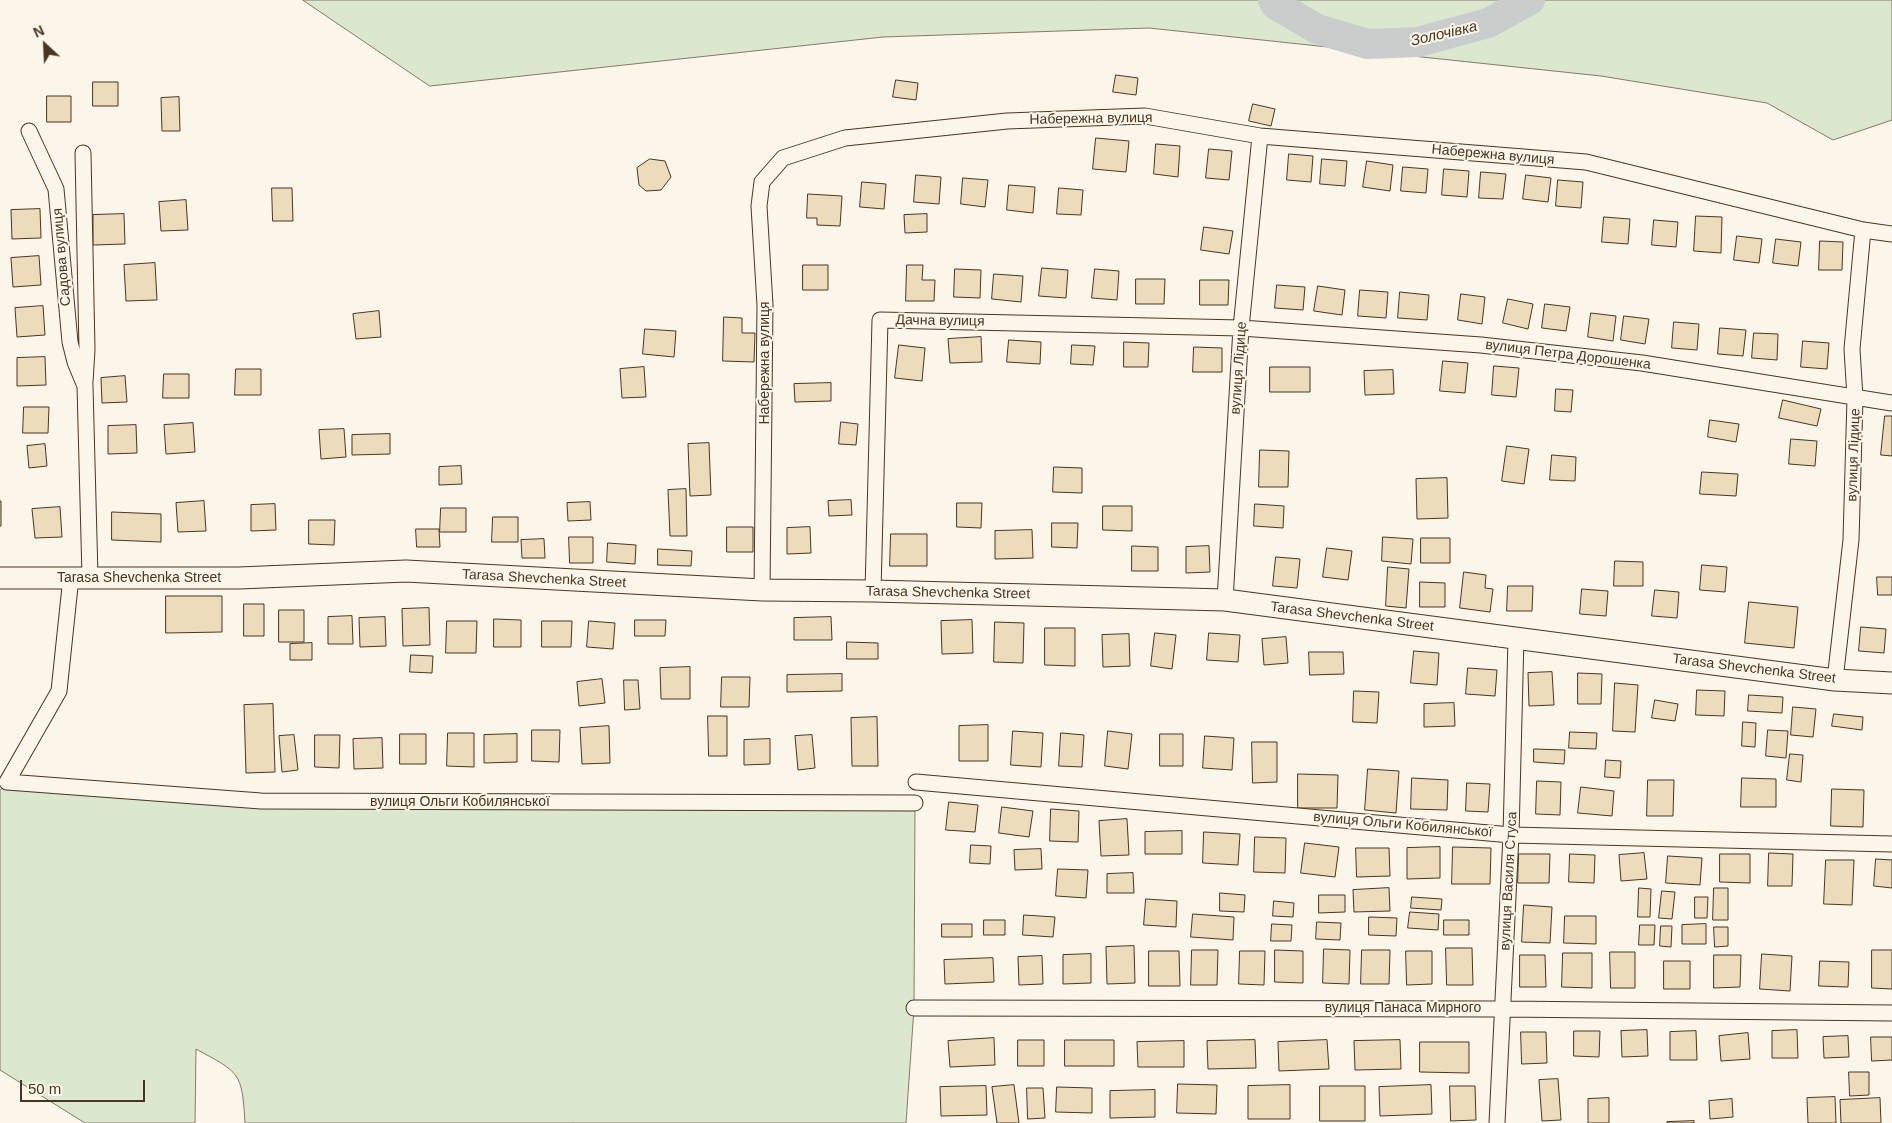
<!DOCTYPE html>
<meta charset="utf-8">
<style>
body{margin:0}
#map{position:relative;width:1892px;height:1123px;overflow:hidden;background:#fbf6e9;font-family:Helvetica,sans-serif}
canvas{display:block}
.north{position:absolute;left:20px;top:20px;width:50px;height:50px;-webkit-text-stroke:4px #fbf6e9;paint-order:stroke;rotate:335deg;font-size:14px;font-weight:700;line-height:20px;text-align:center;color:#4a3520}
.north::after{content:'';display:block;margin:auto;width:18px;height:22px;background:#4a3520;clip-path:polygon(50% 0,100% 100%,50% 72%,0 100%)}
.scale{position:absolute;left:20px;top:1080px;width:125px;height:22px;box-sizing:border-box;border:2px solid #4a3520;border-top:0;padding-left:6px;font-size:15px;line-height:18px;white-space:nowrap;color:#4a3520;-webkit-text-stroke:4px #fbf6e9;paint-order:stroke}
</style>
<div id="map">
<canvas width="1892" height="1123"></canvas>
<div class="north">N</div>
<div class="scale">50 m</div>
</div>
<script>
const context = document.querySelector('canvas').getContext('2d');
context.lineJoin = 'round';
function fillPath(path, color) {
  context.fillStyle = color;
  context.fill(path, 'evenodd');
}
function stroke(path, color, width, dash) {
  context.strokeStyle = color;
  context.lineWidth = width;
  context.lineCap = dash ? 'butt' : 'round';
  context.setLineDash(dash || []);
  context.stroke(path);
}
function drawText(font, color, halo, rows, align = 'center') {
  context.font = font + ' Helvetica,sans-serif';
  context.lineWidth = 4;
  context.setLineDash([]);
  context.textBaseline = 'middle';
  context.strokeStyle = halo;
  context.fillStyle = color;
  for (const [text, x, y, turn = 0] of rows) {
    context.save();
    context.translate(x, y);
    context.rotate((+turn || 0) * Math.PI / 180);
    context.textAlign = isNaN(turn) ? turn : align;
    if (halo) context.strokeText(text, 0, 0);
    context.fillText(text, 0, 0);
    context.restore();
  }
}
const green = new Path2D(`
 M303,0H1892V120L1833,140L1767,103L1601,76L1149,28L883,37L430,86Z
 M7,782L261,801L915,803L914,1008L906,1123H245C242,1072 240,1073 196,1049L195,1123H85L0,1070V791Z`);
fillPath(green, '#dce7d0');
stroke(green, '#887966', 1);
stroke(new Path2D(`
 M1273,0L1276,5L1317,29L1368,44L1418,42L1488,23L1530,0`), '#c9cecd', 30);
const building = new Path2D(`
 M1116,75L1138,78L1136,95L1113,92Z
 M896,80L918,83L916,100L893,97Z
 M93,82H118V106H93Z
 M47,96H71V122H47Z
 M179,97L180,131H162L161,98Z
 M1253,104L1275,109L1271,126L1249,121Z
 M1096,138L1129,141L1126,172L1093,169Z
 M1156,144L1180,146L1178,177L1154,174Z
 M1209,149L1232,151L1229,180L1206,178Z
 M1289,154L1313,156L1311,182L1287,180Z
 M650,159L665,161L671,177L661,190L646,191L639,185L637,168Z
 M1322,159L1347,161L1345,186L1320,184Z
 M1367,161L1393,165L1390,191L1363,187Z
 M1403,167L1428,169L1426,193L1401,191Z
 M1444,169L1469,171L1467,197L1442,195Z
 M1481,172L1506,174L1503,199L1479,198Z
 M916,175L941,177L939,204L914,202Z
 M1526,175L1551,178L1548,202L1523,199Z
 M963,178L988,180L985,207L961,204Z
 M1558,180L1583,182L1581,208L1556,206Z
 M862,182L886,184L884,209L860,207Z
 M1009,185L1035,187L1033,213L1007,210Z
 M272,188H292L293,221H273Z
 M1059,188L1083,190L1081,215L1057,214Z
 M808,194L842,196L840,226L817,225V218H807Z
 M186,200L188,230L161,231L159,202Z
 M40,209L41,238L12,239L11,210Z
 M124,214L125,244L93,245V215Z
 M927,214V232L905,233L904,215Z
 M1696,216L1722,217L1721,253L1694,251Z
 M1604,217L1630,219L1628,244L1602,242Z
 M1654,220L1678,222L1676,247L1652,245Z
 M1204,227L1233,231L1229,254L1201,250Z
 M1737,236L1762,239L1759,263L1734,260Z
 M1776,239L1801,242L1798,266L1773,263Z
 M1820,241L1843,242L1842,270H1819Z
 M39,256L41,285L13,287L11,258Z
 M155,263L157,300L126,301L124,265Z
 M803,265H828V290H803Z
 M907,265H923L922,280H935L934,301H906Z
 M1042,268L1068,270L1066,298L1039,296Z
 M955,269L981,270L980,298L954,297Z
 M1095,269L1119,271L1117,300L1092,298Z
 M994,274L1023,276L1021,302L992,299Z
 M1136,279H1165L1164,304H1136Z
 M1200,280H1229L1228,305H1200Z
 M1277,285L1305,287L1303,310L1275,308Z
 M1318,286L1345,290L1342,315L1314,311Z
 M1360,290L1388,292L1386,318L1358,316Z
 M1400,292L1429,295L1427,320L1398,318Z
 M1461,294L1485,297L1482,324L1458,320Z
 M1508,299L1533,304L1528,329L1503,323Z
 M1545,304L1570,307L1566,331L1542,328Z
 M43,306L45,335L17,337L15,308Z
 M379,311L381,337L356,339L353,314Z
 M1591,313L1616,316L1613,341L1588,337Z
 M1624,316L1649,319L1645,344L1621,340Z
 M724,317L742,318V333H755L754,362L723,361Z
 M1674,322L1699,324L1697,350L1672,348Z
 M1720,328L1746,330L1743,356L1718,354Z
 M645,329L676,331L674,357L643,354Z
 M1754,333L1778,334L1777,360L1752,358Z
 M981,337L982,362L950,363L948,339Z
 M1009,340L1041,342L1040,364L1007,362Z
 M1803,341L1829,343L1827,369L1801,367Z
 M1124,342L1149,343L1148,367H1124Z
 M899,345L925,348L922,381L895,378Z
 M1072,345L1095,346L1093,365L1071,364Z
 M1194,347L1222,348V372H1193Z
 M45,357L46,385L17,386V358Z
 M1443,361L1468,363L1465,393L1440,391Z
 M1494,366L1519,368L1516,397L1492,395Z
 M644,367L646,397L622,398L620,369Z
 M1270,367H1310V392H1270Z
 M236,369H261V395H235Z
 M1393,370L1394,394L1365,395L1364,371Z
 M164,374H189V398H163Z
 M125,376L127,402L102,403L101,378Z
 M831,383V401L795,402L794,384Z
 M1556,389L1573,390L1571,412L1555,411Z
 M1783,400L1821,409L1817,426L1779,418Z
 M24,407H49L48,433H23Z
 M1885,416H1892V456L1881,455Z
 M1710,420L1739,424L1736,442L1708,437Z
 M841,422L858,424L856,445L839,444Z
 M193,423L195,452L166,454L164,425Z
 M136,425L137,453L108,454V426Z
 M344,429L346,457L321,459L319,430Z
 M390,434V454L352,455V435Z
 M1791,439L1817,441L1815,466L1789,464Z
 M709,443L711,495L690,496L688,444Z
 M45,444L47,466L29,468L27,446Z
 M1507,446L1529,449L1524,484L1502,481Z
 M1260,450L1289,451L1288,487H1259Z
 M1552,455L1576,457L1575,481L1550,480Z
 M461,466L462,484L439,485V467Z
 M1054,467L1082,468V493L1053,492Z
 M1702,472L1738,474L1736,496L1700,494Z
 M1447,478L1448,518L1417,519L1416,479Z
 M686,489L687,536H670L668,490Z
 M851,500L852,515L829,516L828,501Z
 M0,501H1V526H0Z
 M204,501L206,531L178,532L176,503Z
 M590,502L591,520L568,521L567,503Z
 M957,503H982L981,528L957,527Z
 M275,504L276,530L251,531V505Z
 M1255,504L1284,506L1283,528L1254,526Z
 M1103,506H1132V531L1103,530Z
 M60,507L62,537L35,538L32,509Z
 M441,508H466V532H440Z
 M112,512L161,514V542L112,540Z
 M493,517H518V542H492Z
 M309,520H335L334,545L309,544Z
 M1052,523H1078L1077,548L1052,547Z
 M727,527H753V552H727Z
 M810,527L811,553L787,554V528Z
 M416,529H439L440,547H417Z
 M1032,530L1033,558L995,559V531Z
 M891,534H927V566H890Z
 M569,537H593V563H570Z
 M1383,537L1413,539L1411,564L1382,561Z
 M1421,538H1450V563H1421Z
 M544,539L545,558H522L521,540Z
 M608,543L636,545L635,564L607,562Z
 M1132,546L1158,547V571H1132Z
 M1209,546L1210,572L1186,573V547Z
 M1327,548L1352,551L1348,580L1323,577Z
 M658,549L692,551L691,566L658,565Z
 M1276,557L1300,559L1297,588L1273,586Z
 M1615,561L1643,562V586H1614Z
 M1702,565L1727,567L1725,592L1700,590Z
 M1388,567L1409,569L1406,608L1386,606Z
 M1464,572L1486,575L1485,588L1493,589L1490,612L1460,608Z
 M1877,577H1892V595H1878Z
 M1420,582L1445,583V607H1420Z
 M1508,586H1533L1532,611H1507Z
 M1582,589L1608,591L1606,616L1580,614Z
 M1655,590L1679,592L1677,618L1652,616Z
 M166,596H222V632L166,633Z
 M1749,602L1798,607L1794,648L1745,643Z
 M244,604H264V636H244Z
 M429,608L430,645L403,646L402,609Z
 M279,610H304V642H279Z
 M352,616L353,644H328V617Z
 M385,617L386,646L360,647L359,618Z
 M831,617L832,640H794V618Z
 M494,619L521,620V647H494Z
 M635,620H666L665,636H635Z
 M972,620L973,653L942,654L941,621Z
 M447,621H477L476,653H446Z
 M542,621H572L571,647H542Z
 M589,621L615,623L613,649L587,647Z
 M995,622L1024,623L1023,663L994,662Z
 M1861,627L1886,629L1884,653L1859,651Z
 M1045,628H1075V666L1045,665Z
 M1155,633L1176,635L1172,669L1151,666Z
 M1209,633L1240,635L1238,662L1207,660Z
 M1129,634L1130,666L1103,667L1102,635Z
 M1286,637L1288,663L1264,665L1262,639Z
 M847,642L878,643V659H847Z
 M312,643V660H290V644Z
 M1414,651L1439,653L1437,685L1411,683Z
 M1309,652H1343L1344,674L1310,675Z
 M411,655L433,656L432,673L410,672Z
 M690,667V699H661L660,668Z
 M1468,668L1497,670L1495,696L1466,694Z
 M1552,672L1554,705L1529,706L1528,673Z
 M1578,673L1602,674L1601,704H1578Z
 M842,674V691L787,692V675Z
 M722,677H750L749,707H721Z
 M602,679L605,703L579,706L577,682Z
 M624,680H638L640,709L625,710Z
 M1615,683L1638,685L1635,732L1613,731Z
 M1697,690L1725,691L1724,716L1696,715Z
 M1354,691L1379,692L1377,723L1353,722Z
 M1749,695L1783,697L1782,713L1748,711Z
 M1655,700L1678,704L1675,721L1652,718Z
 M1454,703L1455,726L1424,727V704Z
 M273,704L275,772L246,773L244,705Z
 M1793,707L1816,709L1813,737L1791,735Z
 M1834,714L1863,717L1862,730L1832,726Z
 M708,716H727V756H709Z
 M877,717L878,766H852L851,718Z
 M1743,722L1756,723L1755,747L1742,746Z
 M988,725V761H959V726Z
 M609,726L610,763L582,764L580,728Z
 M532,730H560L559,762L532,761Z
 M1768,730L1788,731L1786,758L1766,756Z
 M1013,731L1043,733L1041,767L1011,765Z
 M1108,731L1132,734L1128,769L1105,766Z
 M1570,732L1597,733L1596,749L1569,748Z
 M448,733H474V767L447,766Z
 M1061,733L1084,735L1082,767L1059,766Z
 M400,734H426V764H400Z
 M517,734V762L484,763V735Z
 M1160,734H1183V766H1160Z
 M294,735L298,770L282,772L279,736Z
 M315,735H340L339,768L315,767Z
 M812,735L815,768L798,770L795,736Z
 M1205,736L1234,738L1232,770L1203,768Z
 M382,738L383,768L354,769L353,739Z
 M770,739V764L744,765V740Z
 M1252,742H1277V782L1253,783Z
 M1534,749L1565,750L1564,764L1534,762Z
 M1790,754L1803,755L1801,782L1787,780Z
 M1606,760L1621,761L1620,778L1605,777Z
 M1368,769L1399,771L1396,813L1365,810Z
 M1298,774L1338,775L1337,808H1298Z
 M1412,778L1448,780L1447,810L1411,809Z
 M1742,778L1776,779V807H1741Z
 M1648,780H1674L1673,816H1647Z
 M1537,781L1561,782L1560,815L1536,814Z
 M1467,783L1490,784L1488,812L1466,811Z
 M1581,787L1614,791L1612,816L1578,813Z
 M1832,789L1864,790L1863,827L1831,826Z
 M949,802L978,805L975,832L946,830Z
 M1002,807L1033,811L1029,837L999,833Z
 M1051,809L1079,811L1078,842L1050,841Z
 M1127,819L1129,855L1101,856L1099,821Z
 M1182,831V854H1145V832Z
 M1204,832L1240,834L1238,865L1203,863Z
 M1255,837L1286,838L1285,873L1254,872Z
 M1305,843L1339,847L1335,877L1301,873Z
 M971,845L991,846L990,864L970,863Z
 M1440,847V878L1407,879V848Z
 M1453,847L1491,848L1490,884H1452Z
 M1356,848H1389L1390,876L1357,877Z
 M1041,849L1042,869L1015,870L1014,850Z
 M1644,853L1647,879L1621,881L1619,855Z
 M1769,853L1793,854L1792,886H1768Z
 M1519,854H1550L1549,883H1518Z
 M1570,854L1595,855L1594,883L1569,882Z
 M1720,854H1750V883L1720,882Z
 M1668,856L1702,858L1700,885L1666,883Z
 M1876,859L1892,860V888L1874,886Z
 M1826,860H1854L1852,905L1824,904Z
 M1058,869L1088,870L1086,898L1056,896Z
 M1133,873L1134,893H1107V874Z
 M1389,888L1390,911L1354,912L1353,890Z
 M1639,888L1651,889L1650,917H1638Z
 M1714,888H1728V920H1713Z
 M1662,891L1675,892L1672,919L1659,918Z
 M1220,893L1245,895L1244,912L1220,911Z
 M1319,895H1345V912L1319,913Z
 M1412,897L1442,899L1441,910L1411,908Z
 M1695,897H1708L1707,918H1695Z
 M1146,899L1177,901L1176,927L1144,925Z
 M1274,901L1294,903L1293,917L1273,916Z
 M1524,905L1552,907L1550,943L1522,942Z
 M1410,912L1439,914L1438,930L1408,928Z
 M1193,914L1234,917L1233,940L1191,937Z
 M1024,915L1055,917L1053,937L1023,935Z
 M1565,916H1596V944L1564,943Z
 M1369,917L1397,918L1396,936L1369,935Z
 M984,920H1005V935H984Z
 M1444,920H1469V935H1444Z
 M1317,922L1341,923L1340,940L1316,939Z
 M942,924H972V937H942Z
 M1272,924L1292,925L1291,941H1271Z
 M1706,924V944H1682V925Z
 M1640,925H1655L1654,945H1639Z
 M1661,926H1672L1671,947L1660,946Z
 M1714,927H1728V946L1715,947Z
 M1134,946L1135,983L1107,984L1106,947Z
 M1446,948H1472L1473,985H1447Z
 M1324,949L1350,950L1349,984L1323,983Z
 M1192,950H1218L1217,985H1191Z
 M1275,950L1303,951V983L1275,982Z
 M1362,950H1390L1389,984H1361Z
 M1872,950H1892V989L1872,988Z
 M1149,951H1179L1180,986H1149Z
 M1240,951H1265L1264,985L1239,984Z
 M1406,951H1432V984L1407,985Z
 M1610,952H1635V988H1611Z
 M1563,953H1592V988L1562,987Z
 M1091,954V983L1063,984V955Z
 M1762,954L1792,956L1790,991L1760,989Z
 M1520,955H1545L1546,987H1520Z
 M1714,955H1741L1740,987L1714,988Z
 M1042,956L1043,984L1019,985L1018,957Z
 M993,958L994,982L945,984L944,960Z
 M1664,961H1690V989H1664Z
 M1820,961L1849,962L1848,987L1819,986Z
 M1647,1030L1648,1056L1622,1057L1621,1031Z
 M1797,1030L1798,1058H1772V1031Z
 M1574,1031H1600L1599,1057L1574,1056Z
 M1696,1031L1697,1060H1670V1032Z
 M1521,1032H1546L1547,1063L1522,1064Z
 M1748,1033L1750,1059L1721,1061L1719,1036Z
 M1848,1036L1849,1057L1824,1058L1823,1037Z
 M1871,1037H1892V1060L1872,1061Z
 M994,1038L995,1065L950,1067L948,1041Z
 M1018,1040H1044V1066H1018Z
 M1065,1040H1114V1066H1065Z
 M1255,1040L1256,1068L1208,1069L1207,1041Z
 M1327,1040L1329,1069L1279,1071L1278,1042Z
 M1400,1040L1401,1069L1355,1070L1354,1041Z
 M1184,1041V1067H1138L1137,1042Z
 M1420,1042H1469V1073L1420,1072Z
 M1849,1072H1869V1095L1850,1096Z
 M1558,1079L1561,1120L1542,1121L1539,1080Z
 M1178,1084L1217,1085L1216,1114L1177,1113Z
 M1014,1085L1019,1123H997L992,1087Z
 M1290,1085V1119H1248V1086Z
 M1431,1085L1432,1114L1380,1116L1379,1087Z
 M986,1086L987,1115L941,1116L940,1087Z
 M1320,1086H1365V1121H1320Z
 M1450,1086H1475L1476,1120L1451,1121Z
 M1057,1087L1092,1088V1113L1056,1112Z
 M1027,1088H1043L1045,1118L1028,1119Z
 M1155,1090V1117L1110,1118V1091Z
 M1835,1097L1836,1123H1808L1807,1098Z
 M1609,1098V1123H1588V1099Z
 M1880,1098L1881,1123H1841L1840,1100Z
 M1732,1099L1733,1117L1710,1119L1709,1101Z
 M1694,1121V1123H1667V1122Z`);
fillPath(building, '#ecdcbc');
stroke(building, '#4a3520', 1);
const street = new Path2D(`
 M29,131L56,189L70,342L75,362L85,386L90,577
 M83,153L87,350L85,382
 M71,577L59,691L7,782L261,801L915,803
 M762,590L765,305L759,206L762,182L783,158L845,138L1007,121L1145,116L1260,136L1586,162L1863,230L1892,234
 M873,591L880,320L1241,328L1481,345L1642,363L1892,403
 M1225,600L1241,328L1260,136
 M1835,680L1851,540L1855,398L1852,349L1863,230
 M916,782L1511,835L1892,844
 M914,1008L1503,1009L1892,1013
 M1497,1123L1511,835L1516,638`);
const secondary = new Path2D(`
 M0,578H239L406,571L762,590L873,591L1225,600L1835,680L1892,683`);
stroke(street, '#4a3520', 17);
stroke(secondary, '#4a3520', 23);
stroke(street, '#fbf6e9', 15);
stroke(secondary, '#fbf6e9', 21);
drawText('14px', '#4a3520', '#fbf6e9', [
 ["Набережна вулиця",1091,119,-1],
 ["Набережна вулиця",1493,155,5],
 ["Садова вулиця",62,257,-95],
 ["Дачна вулиця",940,321,1],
 ["вулиця Петра Дорошенка",1568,355,7],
 ["Набережна вулиця",765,363,-90],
 ["вулиця Лідице",1239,368,-86],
 ["вулиця Лідице",1854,455,-88],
 ["Tarasa Shevchenka Street",139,578],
 ["Tarasa Shevchenka Street",544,579,3],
 ["Tarasa Shevchenka Street",948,593,1],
 ["Tarasa Shevchenka Street",1352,617,7],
 ["Tarasa Shevchenka Street",1754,669,7],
 ["вулиця Ольги Кобилянської",460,802],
 ["вулиця Ольги Кобилянської",1403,825,5],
 ["вулиця Василя Стуса",1509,881,-87],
 ["вулиця Панаса Мирного",1403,1008]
]);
drawText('italic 15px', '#4a3520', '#fbf6e9', [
 ["Золочівка",1444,34,-13]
]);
</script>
